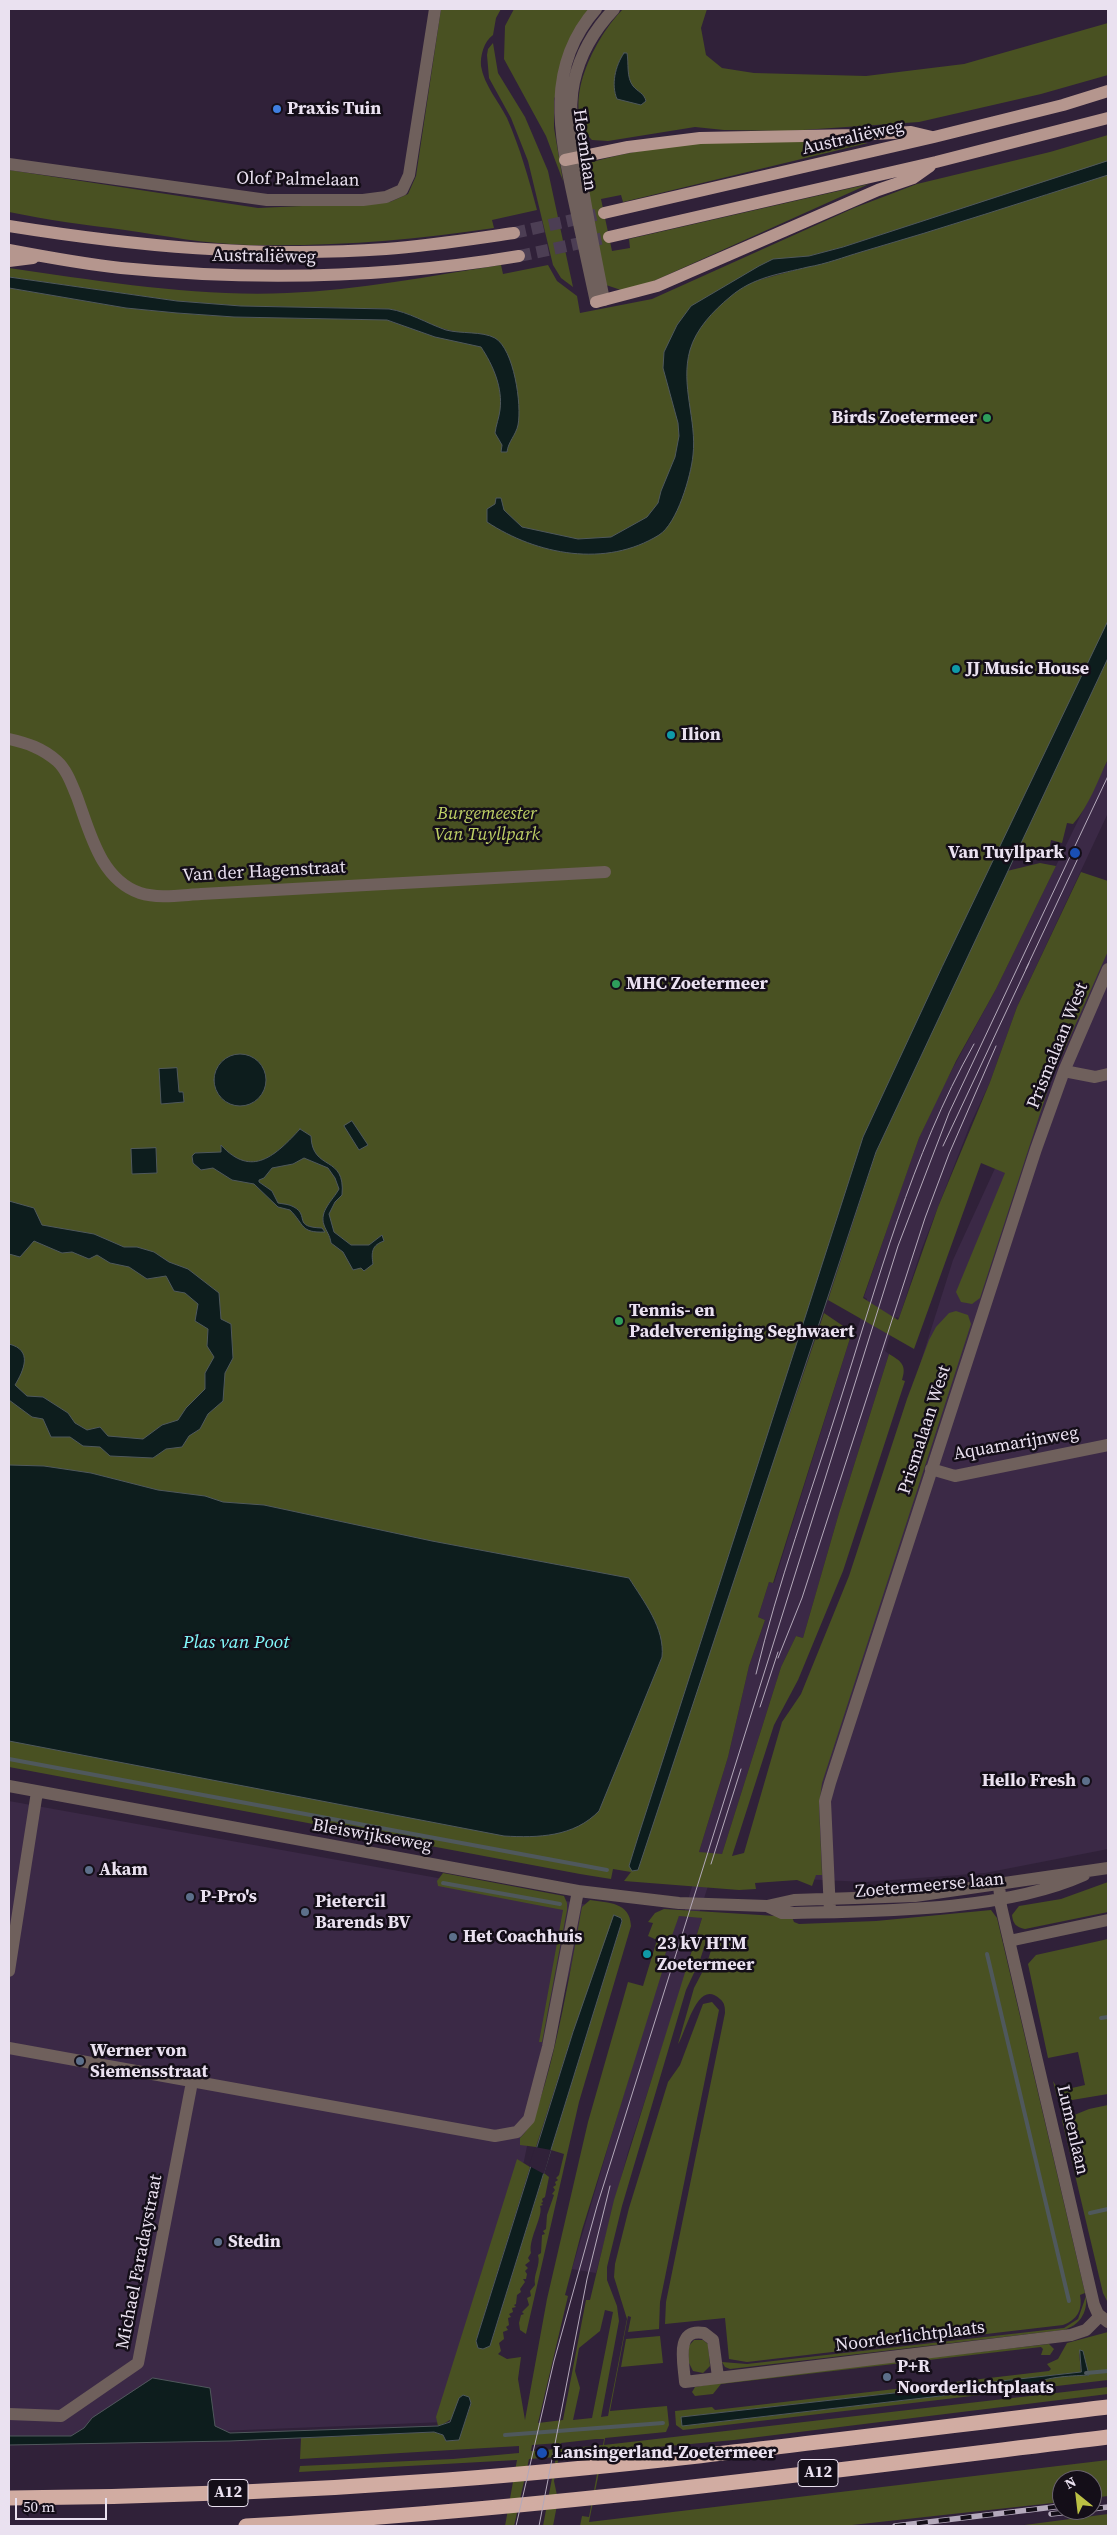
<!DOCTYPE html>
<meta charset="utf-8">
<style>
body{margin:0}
#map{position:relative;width:1117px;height:2535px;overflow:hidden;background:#302139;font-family:"Source Serif 4",serif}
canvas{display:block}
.frame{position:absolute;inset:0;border:10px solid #eae1f0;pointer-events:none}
.north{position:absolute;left:1052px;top:2470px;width:50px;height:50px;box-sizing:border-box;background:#140e18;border:1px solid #6a626e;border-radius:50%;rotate:331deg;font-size:14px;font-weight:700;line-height:20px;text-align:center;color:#eae1f0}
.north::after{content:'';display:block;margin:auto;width:18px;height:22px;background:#bbc044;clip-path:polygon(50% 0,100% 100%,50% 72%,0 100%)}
.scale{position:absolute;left:15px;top:2498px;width:92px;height:22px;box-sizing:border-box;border:2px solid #eae1f0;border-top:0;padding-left:6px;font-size:15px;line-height:18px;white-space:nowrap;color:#eae1f0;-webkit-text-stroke:4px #140e18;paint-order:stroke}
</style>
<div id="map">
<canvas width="1117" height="2535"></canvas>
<div class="frame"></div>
<div class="north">N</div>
<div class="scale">50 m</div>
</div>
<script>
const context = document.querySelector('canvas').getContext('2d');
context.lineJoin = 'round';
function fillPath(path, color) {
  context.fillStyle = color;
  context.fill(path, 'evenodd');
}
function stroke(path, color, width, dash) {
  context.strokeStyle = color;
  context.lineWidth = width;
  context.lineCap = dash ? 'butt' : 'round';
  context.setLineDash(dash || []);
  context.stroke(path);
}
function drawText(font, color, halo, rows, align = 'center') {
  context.font = font + ' "Source Serif 4",serif';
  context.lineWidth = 5;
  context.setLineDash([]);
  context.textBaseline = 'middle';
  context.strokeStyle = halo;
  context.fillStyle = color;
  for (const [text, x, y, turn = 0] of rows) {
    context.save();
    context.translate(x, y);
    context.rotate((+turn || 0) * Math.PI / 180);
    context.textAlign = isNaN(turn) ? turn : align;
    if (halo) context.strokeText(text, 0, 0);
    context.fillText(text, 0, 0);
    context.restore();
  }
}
fillPath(new Path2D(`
 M1108,759V813L1017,1007L990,1082L970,1125L922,1248L899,1318L896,1317L885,1351L889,1354L839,1513L803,1638L796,1636L781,1667L722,1854L718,1855L698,1917L702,1918L689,1958L691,1959L628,2152L596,2273L572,2269L671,1934L679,1916H683L702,1854L699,1852L728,1757L749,1666L765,1620L758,1617L769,1582L774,1583L852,1332L856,1333L867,1299L864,1297L899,1194L919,1138L941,1090L996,989Z
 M1108,931V1849L985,1873L865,1882L758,1877L953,1260L1079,985Z
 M9,1801L588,1905L540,2082L524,2161L446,2422L67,2437L9,2436Z`), '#3b2946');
fillPath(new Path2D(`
 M441,9H501L496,18L493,35C484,41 480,56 481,66C484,85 499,102 507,118C520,148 529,179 537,210L492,220L494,228C413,240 331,247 249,245C207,244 165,236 125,230C86,225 47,220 9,212V170L258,208L390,202L408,194L416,176Z
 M514,9H589L554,99V128L563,181L546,136L504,59L505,26Z
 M623,9H707L701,28L706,55L722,68L754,73L866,76L964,64L1108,23V75L1041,94L919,122L788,131L724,130L695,127L608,141L592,140C558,106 596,36 623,9Z
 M493,43L498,73L525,117L548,171L573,287L561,278L553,265L528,161L511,118L489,78L487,55L488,49Z
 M1108,135V161L843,247L809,256L773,260L752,282L875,248L1108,175V630L867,1142L781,1440L824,1313L852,1332L773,1583L769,1582L758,1617L765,1620L749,1666L728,1757L699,1852L722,1854L781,1667L796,1636L803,1638L839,1513L889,1354C901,1361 907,1365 902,1380L905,1381L843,1571L798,1680L774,1725L732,1856L744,1853L782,1722L801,1694L849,1576L907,1399L929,1340L936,1327L949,1313L956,1311L968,1315L971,1324L822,1783L819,1805L822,1875H816L812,1886L797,1880L755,1883L756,1889L739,1890L624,1881L631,1872L613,1869L611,1879L580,1874L9,1767V288L126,308L177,313L234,317L387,320L435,337L495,338C479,335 463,334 448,330C427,325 410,312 389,309L241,306L177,301L9,277V268C100,281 194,297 287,293C359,290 430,276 501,265L503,274L548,265L557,281L577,296L580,313L652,299L854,208L917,184L1050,152Z
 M780,139L831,143H868L623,202L621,195L601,199L612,251L630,248L629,239L869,184L647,284L624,291L606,285L583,169L586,164C648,145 715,141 780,139Z
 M1108,658V759C1098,780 1089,806 1073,824L1067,823L1062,843L1051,840L1049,851L1015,855Z
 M1040,863L1056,866L996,989L956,1061L919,1138L863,1298L898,1320L899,1318L938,1207L990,1082L1017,1007L1081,872L1108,881V951L1051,1080L980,1298L972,1304L961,1302L956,1292L1005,1173L981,1163L914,1349L828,1300L876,1152L1007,871Z
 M443,1873L564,1896L567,1903V1910L542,2042H539L563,1910L438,1886L437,1881Z
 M1108,1882V1912L1025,1929C1016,1927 1013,1924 1012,1915L1019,1906L1061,1899Z
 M590,1900C609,1903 630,1902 631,1926L579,2102L526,2334L520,2330L519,2323L521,2315L524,2314L522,2312L529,2305L527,2298L531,2296L530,2291L535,2285C533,2274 541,2265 538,2255L541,2253L542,2235L545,2234L543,2231L546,2229L547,2215L554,2195L552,2194L555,2190L553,2187L556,2185L555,2182L558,2180L556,2178L559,2175L564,2154L551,2150L622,1921L621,1918L573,2032L536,2147L520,2145V2138C548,2117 574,1948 582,1907Z
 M664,1909L792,1917L794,1922L799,1924L876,1921L991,1910L997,1918L1085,2293L1080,2295C1083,2310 1077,2320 1063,2325L747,2362L729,2359L725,2318L665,2324L666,2302L725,2013C725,2008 725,2003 720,1999C697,1977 686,2033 678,2044L694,1988L707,1963L714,1941L707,1938L700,1960L686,1990L622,2206L607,2267V2280L617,2306L619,2321L601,2417L608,2416L627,2319L614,2277L615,2264L629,2208L668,2082L680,2065L703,2004L712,2002L719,2010L660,2302L659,2329L628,2332L631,2317L628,2316L610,2411L667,2406L669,2425L666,2432L605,2438L604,2445L1108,2387V2394L734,2440L603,2452L589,2522L1108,2460V2496L1092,2498V2480H1062V2502L843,2526H580L582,2516L589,2517L601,2453L559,2456L554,2481L558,2500L553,2526H543L556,2457L529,2459L514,2526H505L517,2460L299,2472L300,2466L453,2459L519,2453V2446L300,2459L301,2438L434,2432L443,2435L446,2441L459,2439L471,2404C461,2410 448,2424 438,2426L436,2417L517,2159L530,2167L476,2341L484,2347L490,2346L544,2173L549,2177L545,2197L542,2199L543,2202L541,2203L543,2205L540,2206C544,2215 528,2239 531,2253L528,2258L530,2261L525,2265L528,2268L525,2271L527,2274L526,2279H523L525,2282L520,2289L521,2292L517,2295L516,2304L514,2305L516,2307L512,2308L513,2312L509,2314L511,2317L508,2318L509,2325L506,2327L508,2330L503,2332L504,2339L499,2343L501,2351L498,2354L507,2359L521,2357L518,2379L525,2420L547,2299L588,2122L628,1982L643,1986L657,1940L648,1936L653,1923L648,1922L655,1913ZM679,1916L702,1918L614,2200L590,2300H586L563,2420L538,2423L568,2296L565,2295L582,2230L667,1956L665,1955ZM605,2310L613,2312L592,2418L573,2420L580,2388L575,2371L579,2348L600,2331ZM596,2439H604L603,2445L560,2449L561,2443ZM559,2443L558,2449L531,2451L532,2445Z
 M1108,1939V2094L1072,2100L1057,2097L1053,2081L1059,2091L1085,2085L1078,2052L1048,2058L1028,1964L1036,1955Z
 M1108,2105V2303L1103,2293L1062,2120L1089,2109Z
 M1086,2296C1088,2313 1079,2326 1063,2330L730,2369L725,2367L722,2362L747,2364L1064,2328L1078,2319Z
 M1108,2332V2380L683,2430L676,2425L675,2411L712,2407L715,2410L1049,2371L1051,2369L1047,2364L1058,2359L1067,2343ZM1079,2352L1089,2375C1075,2376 1045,2374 1035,2385L682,2426V2417L1081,2372Z
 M660,2336L663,2363L621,2367L626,2339Z
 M694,2340H703L708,2344L710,2366L703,2373L693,2371L689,2363L688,2347Z
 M1049,2344L1054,2349L1050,2355H1041L1043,2349L1041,2347L721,2384L713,2394L695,2396L692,2392L695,2387L731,2380Z
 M1108,2514V2526H1017Z`), '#495122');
const water = new Path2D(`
 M624,53H627C629,63 626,77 633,86C638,92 644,93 646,101L641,105L617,99C611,85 615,66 624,53Z
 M1108,161V175C1026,201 944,228 861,252C844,257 826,264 808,267C780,274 753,277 730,297C713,311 696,329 690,350C680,385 697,420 693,455C691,476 677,524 659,535C606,568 537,555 487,522V509L495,504L496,498H501L504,510L522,527L578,539L611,537L647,517L658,503L661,491L675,457L679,436L678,423L663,368L664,352L677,325L691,306L759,266L773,259L809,256L843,247Z
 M9,277L177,301L241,306L389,309C409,312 426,323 446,330C461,334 482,331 495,338C514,349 522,405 518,425C516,435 508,442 507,452H501L502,445L495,433C496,425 499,418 500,410C503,388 493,365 481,347L435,337L387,320L234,317L177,313L126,308L9,288Z
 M1108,621V658L876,1152L638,1870L632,1871L629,1866L638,1837L863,1137L942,967Z
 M214 1080a26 26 0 1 1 52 0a26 26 0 1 1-52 0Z
 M177,1068L179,1092H183L184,1102L161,1104L159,1069Z
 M352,1121L368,1145L359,1150L344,1126Z
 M300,1129L311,1136C312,1172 346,1154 342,1195L335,1202L329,1214L334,1232L351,1245H369L382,1235L384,1241C372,1245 371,1252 373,1264L364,1271L361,1268L353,1270L343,1252L331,1243C330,1235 326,1231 324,1225C319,1211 333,1200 339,1189L335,1178L328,1168L304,1158L293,1164L272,1168L264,1178L259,1180V1182L272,1191L278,1203C283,1204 289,1204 294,1207C310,1216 292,1227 322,1228L325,1232C300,1233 305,1225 290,1210L278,1207L254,1184L232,1180L213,1168L201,1170L193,1163L192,1156L195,1153L221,1152V1145C252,1179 276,1155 300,1129Z
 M156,1148L157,1173L132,1174L131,1149Z
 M9,1201L34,1208L42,1225L94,1234L124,1247H137L154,1252L169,1262L188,1269L219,1293L221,1319L231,1324L233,1358L225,1373L223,1401L208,1414L200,1429L189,1436L182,1447L166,1449L153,1458L110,1456L100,1447L83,1446L70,1437H51L43,1419L32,1417L9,1400V1344C33,1350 24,1370 15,1385L27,1396L43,1397L68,1413L75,1423L87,1430L100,1427L108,1436L143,1439L162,1425L178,1420L186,1408L205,1389V1373L214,1357L207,1346L208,1329L195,1321L198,1304L185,1293L174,1291L166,1276L147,1279L129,1267L110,1263L97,1255L89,1259L72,1252L62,1253L34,1241L20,1257L9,1254Z
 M9,1465L44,1466L91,1473L158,1490L205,1496L223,1502L264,1505L432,1541L629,1578C644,1602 665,1628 662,1657L599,1811C574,1837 538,1838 504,1836L9,1741Z
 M614,1915L621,1918L622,1921L490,2346L483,2349L478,2348L476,2341L573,2032Z
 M1080,2350L1083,2351L1089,2375C1076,2376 1043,2376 1035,2385L682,2426L681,2417L1081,2372Z
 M153,2378L210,2388L215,2426L230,2433L438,2426L450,2422L459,2398L463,2395L469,2397L471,2403L459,2440L446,2441L443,2435L434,2432L230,2441L9,2445V2436H71L84,2428L92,2418Z`);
fillPath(water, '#0d1d1d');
stroke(water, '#4f585c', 1);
fillPath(new Path2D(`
 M535,2147L551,2150L544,2174L529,2166Z`), '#302139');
stroke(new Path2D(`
 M9,1759L607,1870
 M443,1883L560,1904
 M987,1954L1069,2301
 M1101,2018L1108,2017
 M1090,2213L1108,2209
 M1086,2373L1108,2371
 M505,2435L663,2423`), '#4f585c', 4);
stroke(new Path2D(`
 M514,233L604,213
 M519,256L609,237`), '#4c3e54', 12, [12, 6]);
stroke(new Path2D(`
 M9,164L267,200H363L386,197L402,190L409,175L435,9
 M604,300C597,265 590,230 584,195C577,159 566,118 574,82C580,54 595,29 614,9
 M596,302C589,270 582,237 575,205C560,136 544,68 596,9
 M9,739C27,743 42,748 57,761C67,770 72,785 77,797C90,832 100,879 140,893C158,899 182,895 201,894L605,872
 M1064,1071L1095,1077L1108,1074
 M931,1469L955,1476L1108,1445
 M9,1786L578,1891L679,1903L767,1906L794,1900L915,1896L1108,1868
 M999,1885L1001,1906L1094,2305L1098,2314L1108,2322
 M767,1906L782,1913H794C882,1911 1004,1911 1084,1875
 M830,1912L825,1801L830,1783L1036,1149L1064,1071L1108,969
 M1009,1941L1108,1920
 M9,1971L37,1792
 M9,2048L495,2136L517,2132L529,2119L548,2047L578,1891
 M718,2377L713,2340L704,2333C674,2328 684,2364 685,2382L1071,2335L1086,2330L1100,2316
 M9,2414L61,2416L138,2363L192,2082`), '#6f605c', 12);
stroke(new Path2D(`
 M565,160L628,147L700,138L856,135L911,132L932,137
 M604,213L934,137L1063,105L1108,91
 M9,226C134,246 259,258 386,249C429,246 472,239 514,233
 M609,237L936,162L1108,118
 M9,250C46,257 84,264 121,268C254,281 388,278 519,256
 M9,261L33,258
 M596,302L657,286L878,190L913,178L930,166`), '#b5968e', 12);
stroke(new Path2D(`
 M9,2498C155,2497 301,2491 447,2480C668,2463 888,2433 1108,2407
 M246,2526C535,2510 821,2472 1108,2437`), '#d1aca2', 15);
stroke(new Path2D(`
 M1026,969L1080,854
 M943,1146L1029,963
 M778,1658L802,1598L925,1218L949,1154L996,1046
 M756,1674C778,1583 811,1493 839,1404C878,1282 911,1156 974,1044
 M760,1707L778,1652
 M711,1864L741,1769
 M516,2526L554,2361L597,2206L898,1246L949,1113L1108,776
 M539,2526L587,2279L610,2186`), '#b4a9bb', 1);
const rail = new Path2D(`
 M1092,2509L1108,2507
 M1051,2514L1087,2510
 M895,2526L1062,2506`);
stroke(rail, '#b4a9bb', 5.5);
stroke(rail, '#140e18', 4, [11]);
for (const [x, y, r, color] of [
 [277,109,5,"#3f7fe0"],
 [987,418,5,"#2e9e5b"],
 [956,669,5,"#0f9aa8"],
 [671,735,5,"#0f9aa8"],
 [1075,853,6,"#1a4fb4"],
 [616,984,5,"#2e9e5b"],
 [619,1321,5,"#2e9e5b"],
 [1086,1781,5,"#5c6f8a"],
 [89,1870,5,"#5c6f8a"],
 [190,1897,5,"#5c6f8a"],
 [305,1912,5,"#5c6f8a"],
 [453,1937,5,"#5c6f8a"],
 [647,1954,5,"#0f9aa8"],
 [80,2061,5,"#5c6f8a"],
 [218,2242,5,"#5c6f8a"],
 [887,2377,5,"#5c6f8a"],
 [542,2453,6,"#1a4fb4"]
]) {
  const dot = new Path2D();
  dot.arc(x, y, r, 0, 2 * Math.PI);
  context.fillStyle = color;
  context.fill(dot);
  stroke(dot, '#140e18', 2);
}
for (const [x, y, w] of [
 [818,2473,40],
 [228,2493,40]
]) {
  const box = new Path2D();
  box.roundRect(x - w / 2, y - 13.5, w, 27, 4);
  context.fillStyle = '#140e18';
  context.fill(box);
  stroke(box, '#eae1f0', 1);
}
drawText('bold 16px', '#eae1f0', null, [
 ["A12",818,2473],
 ["A12",228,2493]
]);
drawText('bold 18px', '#eae1f0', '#140e18', [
 ["Praxis Tuin",287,109],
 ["Birds Zoetermeer",977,418,"right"],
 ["JJ Music House",966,669],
 ["Ilion",681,735],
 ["Van Tuyllpark",1064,853,"right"],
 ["MHC Zoetermeer",626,984],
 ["Tennis- en",629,1311],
 ["Padelvereniging Seghwaert",629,1332],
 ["Hello Fresh",1076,1781,"right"],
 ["Akam",99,1870],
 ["P-Pro's",200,1897],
 ["Pietercil",315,1902],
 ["Barends BV",315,1923],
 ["Het Coachhuis",463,1937],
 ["23 kV HTM",657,1944],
 ["Zoetermeer",657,1965],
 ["Werner von",90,2051],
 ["Siemensstraat",90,2072],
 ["Stedin",228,2242],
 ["P+R",897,2367],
 ["Noorderlichtplaats",897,2388],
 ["Lansingerland-Zoetermeer",553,2453]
], 'left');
drawText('18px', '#eae1f0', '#140e18', [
 ["Australiëweg",853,138,-13],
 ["Heemlaan",584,150,82],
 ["Olof Palmelaan",298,180,1],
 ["Australiëweg",264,257,1],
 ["Van der Hagenstraat",264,872,-3],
 ["Prismalaan West",1058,1046,-68],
 ["Prismalaan West",925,1430,-72],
 ["Aquamarijnweg",1016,1444,-10],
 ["Bleiswijkseweg",372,1836,10],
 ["Zoetermeerse laan",930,1886,-5],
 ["Lumenlaan",1072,2130,77],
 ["Michael Faradaystraat",140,2262,-79],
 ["Noorderlichtplaats",910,2337,-7]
]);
drawText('italic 18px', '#bfd166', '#140e18', [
 ["Burgemeester",487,814],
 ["Van Tuyllpark",487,835]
]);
drawText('italic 19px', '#83fafd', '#140e18', [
 ["Plas van Poot",236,1643]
]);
</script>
